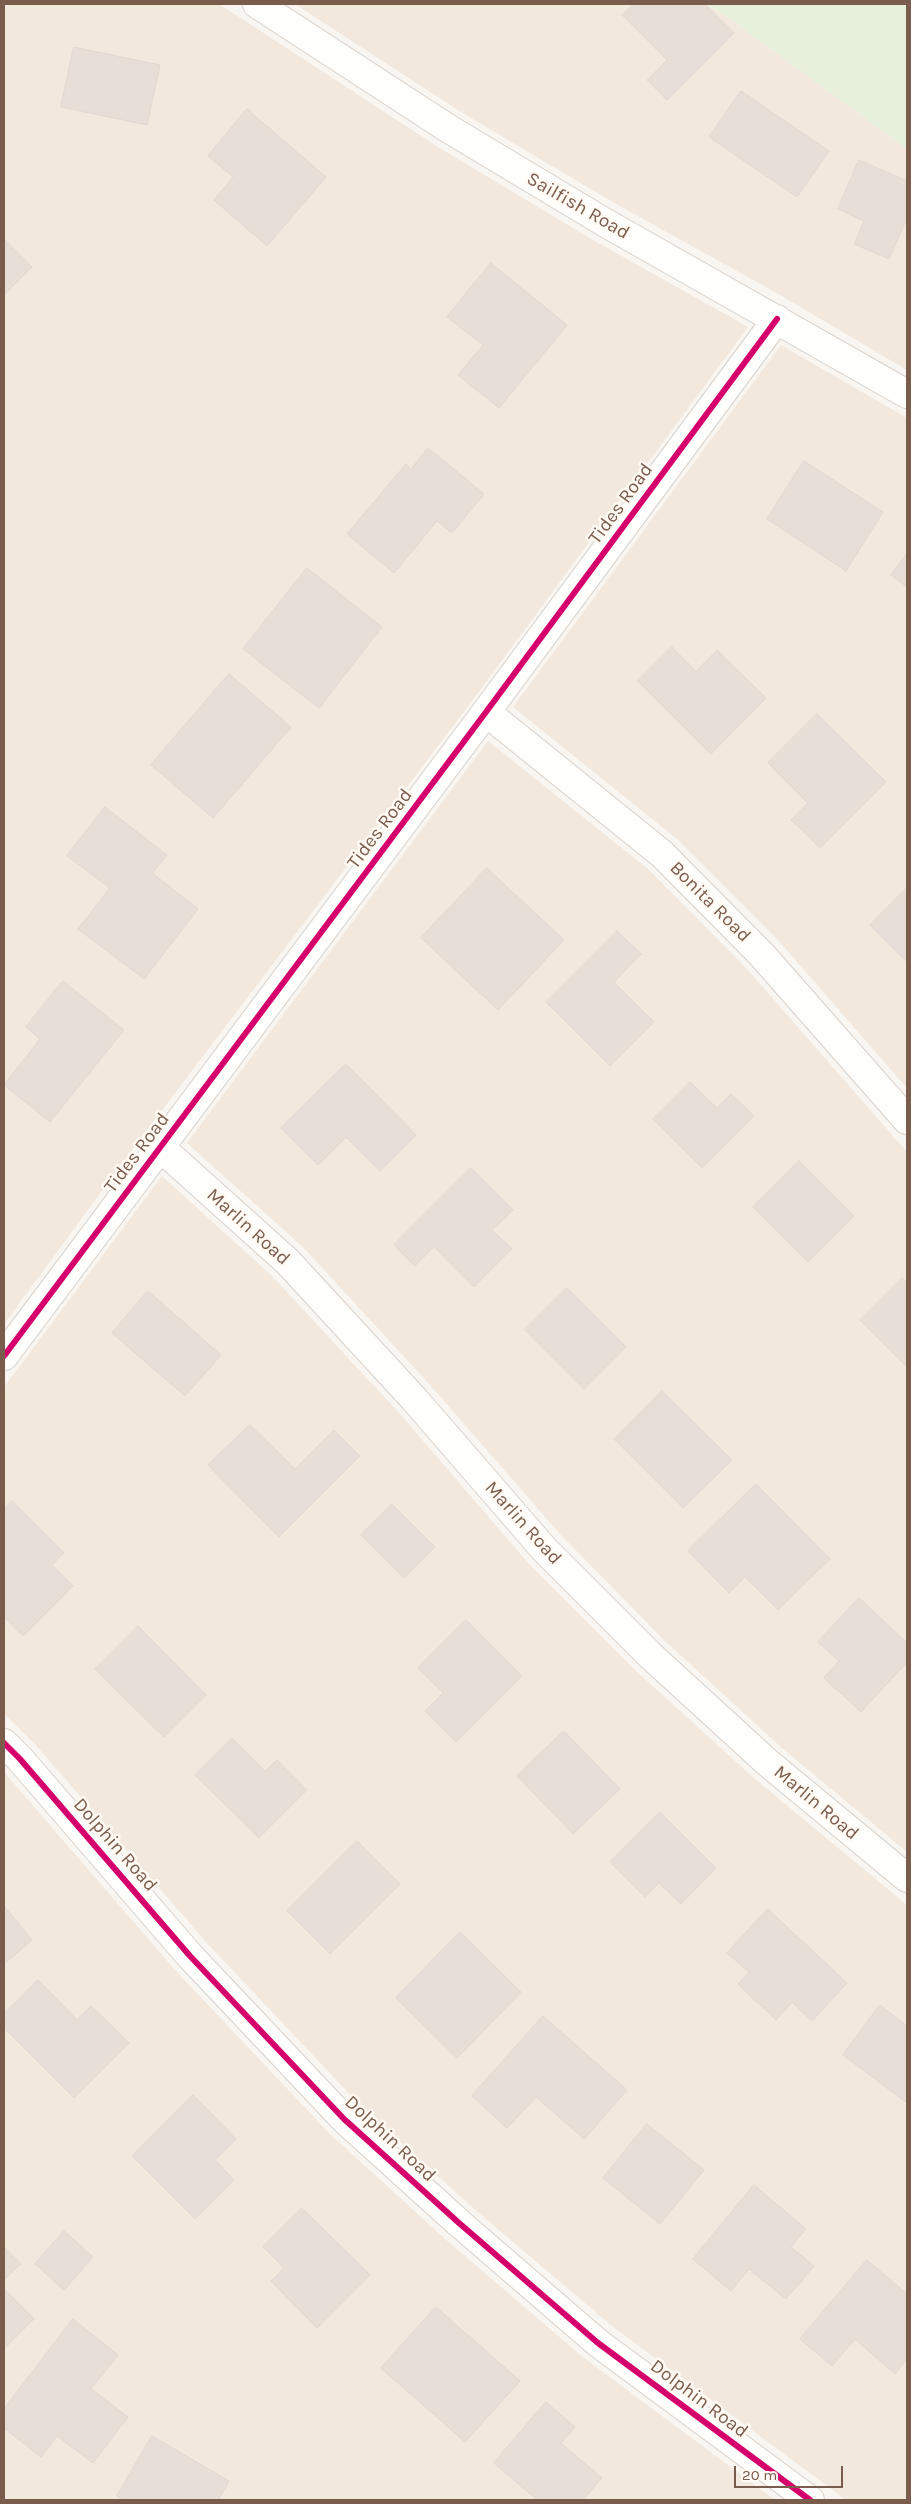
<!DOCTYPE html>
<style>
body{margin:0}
#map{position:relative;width:911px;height:2504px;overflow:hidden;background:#f9f5f0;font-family:Karla,sans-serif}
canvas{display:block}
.frame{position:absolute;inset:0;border:5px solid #7a5c4d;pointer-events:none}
.scale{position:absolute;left:734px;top:2466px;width:109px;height:22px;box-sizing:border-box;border:2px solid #7a5c4d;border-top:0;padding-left:6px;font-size:15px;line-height:18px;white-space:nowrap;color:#7a5c4d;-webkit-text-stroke:4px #fffaf3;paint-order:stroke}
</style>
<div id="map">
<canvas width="911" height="2504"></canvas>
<div class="frame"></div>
<div class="scale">20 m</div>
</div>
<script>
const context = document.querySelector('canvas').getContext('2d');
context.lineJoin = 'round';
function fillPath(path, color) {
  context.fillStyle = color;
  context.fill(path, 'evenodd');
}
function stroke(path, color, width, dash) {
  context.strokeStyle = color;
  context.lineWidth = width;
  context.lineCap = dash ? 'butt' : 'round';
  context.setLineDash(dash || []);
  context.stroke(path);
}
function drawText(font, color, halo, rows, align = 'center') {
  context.font = font + ' Karla,sans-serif';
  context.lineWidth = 5;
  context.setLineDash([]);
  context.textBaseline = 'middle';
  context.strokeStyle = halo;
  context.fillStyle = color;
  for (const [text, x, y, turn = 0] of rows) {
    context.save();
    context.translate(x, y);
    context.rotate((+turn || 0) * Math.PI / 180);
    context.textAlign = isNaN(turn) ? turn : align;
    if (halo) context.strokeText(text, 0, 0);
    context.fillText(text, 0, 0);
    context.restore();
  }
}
fillPath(new Path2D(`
 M4,4H219L438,147L593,240L748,327L472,701L132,1150L4,1324Z
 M295,4H705L730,19L907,149V370L775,292L616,204L461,112Z
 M781,345L907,418V1088L778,940L677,839L513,707Z
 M488,741L648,869L747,969L907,1152V1852L782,1748L665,1641L560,1534L431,1386L303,1247L187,1143Z
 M162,1176L273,1277L400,1414L529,1564L636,1671L755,1779L907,1905V2500H846L612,2326L473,2208L359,2104L206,1942L35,1744L4,1714V1387Z
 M4,1772L175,1970L329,2133L445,2239L584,2358L775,2500H4Z`), '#f2e8de');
fillPath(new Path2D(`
 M705,4H907V149L730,19Z`), '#e7f0db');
const building = new Path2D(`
 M634,4H705L734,33L667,100L647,80L667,60L622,15Z
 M74,47L160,65L147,125L61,107Z
 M741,91L829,151L797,197L709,137Z
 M247,109L326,177L267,246L214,200L233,177L208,156Z
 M859,160L907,181V218L889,259L854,244L864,221L838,209Z
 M4,239L32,267L4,295Z
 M491,263L567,325L499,408L458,375L483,345L447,317Z
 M428,448L484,494L452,533L437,521L394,573L347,534L406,464L411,469Z
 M804,461L883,512L846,571L767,519Z
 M907,554V587L891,575Z
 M307,568L382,627L319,708L243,649Z
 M672,647L696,671L717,650L766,698L711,754L638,681Z
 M229,674L291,727L213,818L151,765Z
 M817,714L886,782L820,848L791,820L808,803L768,763Z
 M105,807L167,855L152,873L198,909L144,979L78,929L110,888L67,856Z
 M487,868L564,940L498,1010L421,938Z
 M907,888V962L870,925Z
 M617,931L641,954L614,982L654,1022L610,1066L546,1002Z
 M63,981L124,1030L50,1122L4,1085L40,1039L26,1027Z
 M346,1064L416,1135L380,1171L346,1137L318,1165L281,1128Z
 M690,1082L717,1108L731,1094L754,1116L702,1168L653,1119Z
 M799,1161L854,1216L808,1262L753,1207Z
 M471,1168L513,1210L492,1230L512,1249L474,1287L434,1247L415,1266L394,1245Z
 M902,1278L907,1283V1367L860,1320Z
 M567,1288L626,1347L584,1389L525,1330Z
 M148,1291L221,1355L185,1396L112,1333Z
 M662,1391L732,1460L683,1508L614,1439Z
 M250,1425L295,1469L334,1430L360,1456L279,1537L208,1465Z
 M756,1484L830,1559L778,1610L745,1577L729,1593L688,1551Z
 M12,1501L64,1553L52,1565L73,1586L23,1636L4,1617V1509Z
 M392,1504L435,1547L404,1578L361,1535Z
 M859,1598L907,1643V1662L861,1712L824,1678L839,1661L818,1642Z
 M466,1620L522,1676L456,1742L425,1711L443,1693L418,1668Z
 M138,1626L206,1695L164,1737L95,1669Z
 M564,1731L620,1789L573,1834L517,1776Z
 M232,1738L265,1771L277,1760L307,1790L259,1838L195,1775Z
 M660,1812L716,1868L681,1904L659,1883L645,1897L610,1862Z
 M357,1841L400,1884L330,1954L287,1911Z
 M4,1906L32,1940L4,1964Z
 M768,1909L847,1983L812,2021L792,2002L776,2020L738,1984L749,1972L727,1953Z
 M460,1932L521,1992L457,2058L396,1998Z
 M38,1980L77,2020L91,2006L129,2043L74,2098L4,2028V2014Z
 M880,2005L907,2026V2103L843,2055Z
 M543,2016L627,2090L584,2139L536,2097L507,2128L472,2096Z
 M193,2095L236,2139L215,2160L234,2180L195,2219L132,2156Z
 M647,2124L704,2170L660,2224L603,2178Z
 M754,2185L806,2229L791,2247L814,2266L786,2299L749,2269L731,2291L693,2259Z
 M302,2208L370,2275L317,2328L271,2281L284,2268L263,2247Z
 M64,2231L93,2257L64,2290L35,2264Z
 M4,2247L21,2264L4,2280Z
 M867,2260L907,2294V2359L895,2374L855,2339L832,2366L800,2339Z
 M4,2289L34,2319L4,2349Z
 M436,2307L520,2381L465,2442L381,2368Z
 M73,2319L118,2355L91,2389L128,2417L93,2463L57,2436L41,2457L4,2428V2409Z
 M546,2402L575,2427L561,2443L602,2478L583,2500H537L494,2463Z
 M152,2436L229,2481L218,2500H124L117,2496Z`);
fillPath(building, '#e6ded7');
stroke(building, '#e2d8d2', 1);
const minor = new Path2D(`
 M257,4L449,129L604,222L907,394
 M486,712L662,854L762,955L907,1120
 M160,1147L288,1262L415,1400L544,1549L651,1656L768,1763L907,1878
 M4,1356L486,712L777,319
 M4,1743L20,1759L190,1956L344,2119L459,2223L598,2343L810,2500`);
stroke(minor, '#d7d1cb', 30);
stroke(minor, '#fefefd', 28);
stroke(new Path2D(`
 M4,1356L486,712L777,319
 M4,1743L20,1759L190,1956L344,2119L459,2223L598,2343L810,2500`), '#d6006c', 6);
drawText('19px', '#7a5c4d', '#fffaf3', [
 ["Sailfish Road",578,206,30],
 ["Tides Road",621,504,-54],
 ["Tides Road",380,829,-53],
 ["Bonita Road",710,902,45],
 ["Tides Road",137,1153,-53],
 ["Marlin Road",248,1227,42],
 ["Marlin Road",523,1523,48],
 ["Marlin Road",816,1803,40],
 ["Dolphin Road",115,1845,49],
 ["Dolphin Road",390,2139,43],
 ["Dolphin Road",699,2399,37]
]);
</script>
